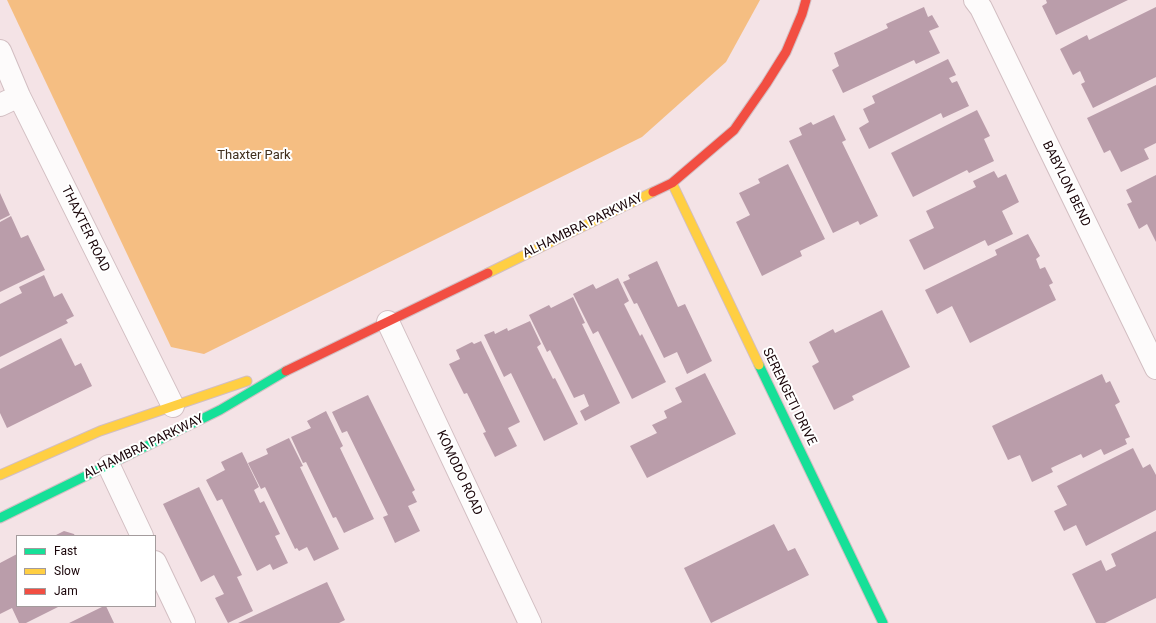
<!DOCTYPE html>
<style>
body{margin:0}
#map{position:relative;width:1156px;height:623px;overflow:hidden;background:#f4e3e6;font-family:Roboto,sans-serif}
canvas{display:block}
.legend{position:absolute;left:16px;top:535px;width:140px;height:72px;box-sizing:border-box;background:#fff;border:1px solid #a39b9c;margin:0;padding:5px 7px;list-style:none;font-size:12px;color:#190408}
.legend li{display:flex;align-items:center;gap:8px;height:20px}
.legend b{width:20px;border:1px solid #a39b9c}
</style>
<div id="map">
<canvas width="1156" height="623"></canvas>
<ul class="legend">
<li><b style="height:5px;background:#16e098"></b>Fast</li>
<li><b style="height:5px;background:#ffcf43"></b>Slow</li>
<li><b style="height:5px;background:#f24e42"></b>Jam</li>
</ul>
</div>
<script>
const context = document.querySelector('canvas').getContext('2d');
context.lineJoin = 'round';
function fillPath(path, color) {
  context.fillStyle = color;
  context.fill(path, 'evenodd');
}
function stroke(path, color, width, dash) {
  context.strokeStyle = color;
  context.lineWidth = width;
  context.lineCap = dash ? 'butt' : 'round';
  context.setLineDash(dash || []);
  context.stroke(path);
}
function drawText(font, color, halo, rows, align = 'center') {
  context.font = font + ' Roboto,sans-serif';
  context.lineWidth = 4;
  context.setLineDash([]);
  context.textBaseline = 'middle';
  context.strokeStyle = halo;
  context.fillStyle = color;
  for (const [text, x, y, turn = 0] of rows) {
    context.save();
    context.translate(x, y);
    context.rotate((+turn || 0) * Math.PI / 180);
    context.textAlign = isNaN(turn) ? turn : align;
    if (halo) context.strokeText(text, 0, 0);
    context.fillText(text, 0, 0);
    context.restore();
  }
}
fillPath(new Path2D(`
 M7,0H760L726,62L642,137L204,354L171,347Z`), '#f5be82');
fillPath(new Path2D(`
 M1046,0H1128L1056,35L1042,6L1047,3Z
 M924,7L928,17L932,15L939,27L929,31L940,53L916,64L914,60L843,93L832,70L839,66L834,53L888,28L886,24Z
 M1156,7V77L1093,108L1081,84L1085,82L1080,71L1073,75L1060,49L1087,35L1089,40Z
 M948,59L956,75L949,78L952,83L957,81L969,106L943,118L941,113L869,149L859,128L869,122L863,109L875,103L872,96Z
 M1156,85V143L1144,149L1149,159L1121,172L1110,150L1104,153L1087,118Z
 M977,110L990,136L984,139L994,161L969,173L967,170L913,197L891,153Z
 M834,115L846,140L842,142L878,216L860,225L858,221L833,233L789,141L802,135L799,128L811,122L813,125Z
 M788,164L825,239L800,251L802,256L762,276L736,222L750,215L739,193L760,183L758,179Z
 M994,171L998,178L1006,174L1019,202L1002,211L1013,234L988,246L985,240L924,270L909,240L934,228L926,211L976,187L973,181Z
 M1156,175V242L1147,224L1139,229L1127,204L1132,202L1126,190Z
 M0,193L10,215L0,220Z
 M11,216L21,238L28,235L45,270L0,292V222Z
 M1028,234L1040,256L1036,259L1040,269L1045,267L1053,283L1049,285L1056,300L970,343L952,306L937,314L925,290L997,255L995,250Z
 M657,261L678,307L685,304L712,361L687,374L677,352L664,358L637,303L634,304L623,282L630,279L628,275Z
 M44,275L54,297L62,293L74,316L66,320L68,323L0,357V304L22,293L19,287Z
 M618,278L629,301L624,304L640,336L642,334L666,382L632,399L598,331L593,334L573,294L593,284L596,289Z
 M573,297L585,323L582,324L620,403L585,421L580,411L589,406L584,394L574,398L550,350L547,352L529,315L549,305L551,308Z
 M882,310L910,367L852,396L854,400L834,410L812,366L819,362L809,342L833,329L835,333Z
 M530,321L541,344L537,347L553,379L555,378L578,424L544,441L511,373L504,377L484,335L494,331L495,334L507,328L508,331Z
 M61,338L75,366L81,363L92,386L7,428L0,413V369Z
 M481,341L520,422L508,428L517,446L495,457L483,433L486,432L467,393L464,394L449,364L460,359L456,350L472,342L474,344Z
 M705,373L736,434L647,478L630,446L657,433L652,425L667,418L664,411L682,402L675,388Z
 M1102,374L1106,383L1110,381L1120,402L1115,405L1130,437L1125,439L1127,444L1104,455L1101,449L1083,458L1081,454L1051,468L1053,472L1032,482L1020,455L1008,460L992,426Z
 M368,395L415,490L412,492L417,502L408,506L420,531L395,543L383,517L388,515L347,431L342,433L332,412Z
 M326,411L343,446L340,448L374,519L344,533L336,517L333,518L306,462L303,463L291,437L311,428L307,421Z
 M289,438L303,466L300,467L339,549L314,561L307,547L299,551L297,548L295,549L265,487L261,489L248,463L268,454L266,449Z
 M1133,448L1143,468L1150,464L1156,475V510L1086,546L1076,525L1064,531L1054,511L1067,505L1057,486Z
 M242,452L259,487L254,490L260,503L264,501L280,534L275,536L288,563L273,570L270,564L257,571L222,499L217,501L206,480L225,470L221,462Z
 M199,487L242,575L237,577L253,611L228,623L215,598L224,594L214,575L201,582L163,504Z
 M774,524L788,551L795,548L809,575L711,623L684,568Z
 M64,531L74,534L75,536H54Z
 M1156,531V598L1105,623H1096L1072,574L1101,560L1106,571L1116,566L1111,554Z
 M17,554V606H60L26,623H19L12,608L0,614V563Z
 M327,582L345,620L339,623H238Z
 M104,606H106L114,623H69Z`), '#ba9daa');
const street = new Path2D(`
 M975,0L981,8L1156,368
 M0,51L19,96L173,406
 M0,105L19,96
 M388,322L530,623
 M109,466L142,536
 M155,562L184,623`);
const fast = new Path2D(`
 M759,365L883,623
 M0,518L220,410L286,371`);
const slow = new Path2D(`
 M672,183L759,365
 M488,273L653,192
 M0,475L100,431L247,381`);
const jam = new Path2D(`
 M653,192L672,183L734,130L766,84L786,52L802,14L806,0
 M286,371L488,273`);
stroke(street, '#d2bec2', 24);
stroke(fast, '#d2bec2', 11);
stroke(slow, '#d2bec2', 11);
stroke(jam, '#d2bec2', 11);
stroke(street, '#fdfbfb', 22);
stroke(fast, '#16e098', 9);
stroke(slow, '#ffcf43', 9);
stroke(jam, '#f24e42', 9);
drawText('13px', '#402f1d', '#fff', [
 ["Thaxter Park",254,156]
]);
drawText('13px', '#190408', '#fff', [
 ["BABYLON BEND",1066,184,64],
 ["ALHAMBRA PARKWAY",583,226,-26],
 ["THAXTER ROAD",85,229,64],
 ["SERENGETI DRIVE",789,397,64],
 ["ALHAMBRA PARKWAY",144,447,-26],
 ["KOMODO ROAD",459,473,65]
]);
</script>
